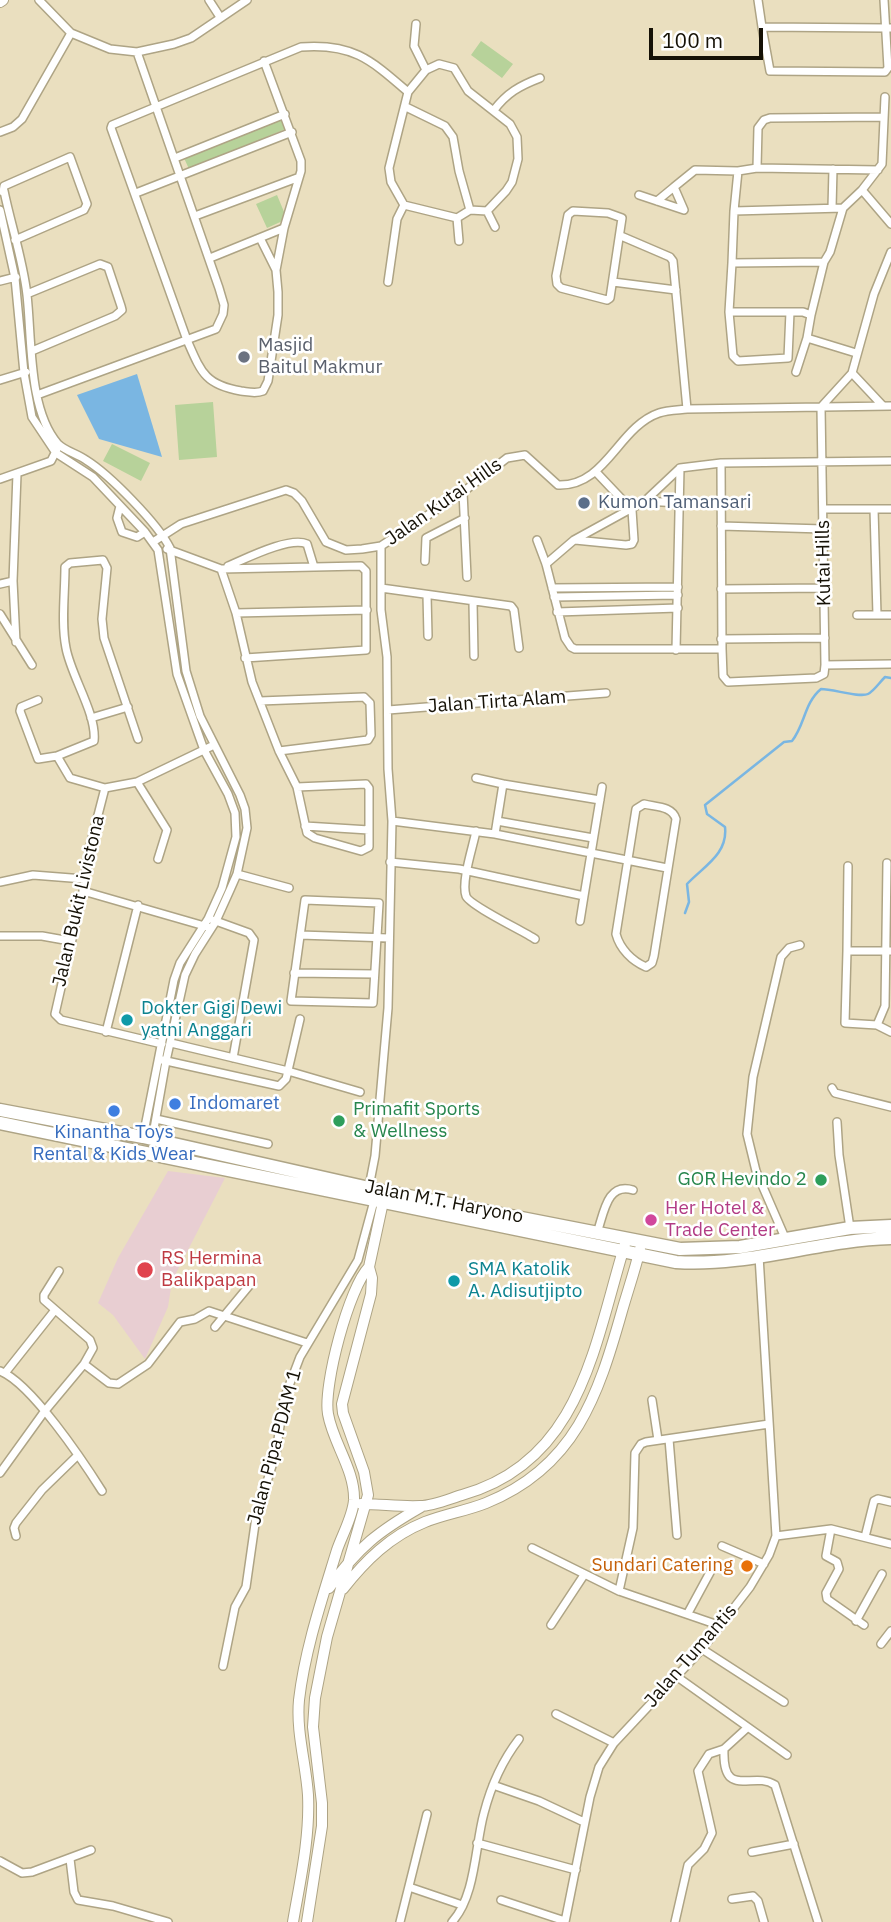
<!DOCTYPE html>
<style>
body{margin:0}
#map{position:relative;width:891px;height:1922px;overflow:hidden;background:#eadfbf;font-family:"IBM Plex Sans",sans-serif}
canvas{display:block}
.scale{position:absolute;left:649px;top:28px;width:114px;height:32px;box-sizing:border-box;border:4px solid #151106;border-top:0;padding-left:9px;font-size:21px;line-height:24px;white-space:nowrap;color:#151106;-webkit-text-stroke:5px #fff;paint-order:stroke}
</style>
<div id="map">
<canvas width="891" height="1922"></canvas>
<div class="scale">100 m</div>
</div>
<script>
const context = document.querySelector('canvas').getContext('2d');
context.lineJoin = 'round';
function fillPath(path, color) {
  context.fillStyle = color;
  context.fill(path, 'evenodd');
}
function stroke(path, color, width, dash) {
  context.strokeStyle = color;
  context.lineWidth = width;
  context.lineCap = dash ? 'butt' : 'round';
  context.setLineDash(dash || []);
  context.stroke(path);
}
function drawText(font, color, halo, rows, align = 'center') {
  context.font = font + ' "IBM Plex Sans",sans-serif';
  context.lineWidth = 5;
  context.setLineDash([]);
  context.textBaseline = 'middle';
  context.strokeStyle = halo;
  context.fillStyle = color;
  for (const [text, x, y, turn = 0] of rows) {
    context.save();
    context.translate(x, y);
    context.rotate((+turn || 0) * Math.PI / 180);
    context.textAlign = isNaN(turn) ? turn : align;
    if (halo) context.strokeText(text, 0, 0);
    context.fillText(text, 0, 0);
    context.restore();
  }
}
fillPath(new Path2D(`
 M168,1171L225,1178L172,1281L168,1307L145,1359L113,1315L98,1303L118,1258Z`), '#e8ced2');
fillPath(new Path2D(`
 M481,41L513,64L502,78L471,55Z
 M283,117L288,128L189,169L184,158Z
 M277,195L287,219L267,228L256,204Z
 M213,402L217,457L179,460L175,405Z
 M112,444L150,463L141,481L103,461Z`), '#b7d29a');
fillPath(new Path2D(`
 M137,374L162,457L99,439L77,395Z`), '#7ab6e2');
stroke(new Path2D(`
 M685,913L689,902L687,884C704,866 728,854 725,827L707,814L705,805L784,742L792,741C805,725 804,703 821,689C833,689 860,698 868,694C874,691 879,683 885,677L891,678`), '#7ab6e2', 2.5);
const street = new Path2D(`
 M39,0L71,33L110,49L137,52L174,44L191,38L247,0
 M209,0L220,17
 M758,0L762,27
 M884,0L888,68L885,72L770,71L762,27L886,28H891
 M416,24L414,46L426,70
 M264,61L301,161V171L284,228L276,270
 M439,64L454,68L468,91L510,124L517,137L518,159L512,182L506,191L487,211L470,210L457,218L404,205L391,182L389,168L408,92L426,70Z
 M885,97L882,164L862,190L891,224
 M406,107L445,126L453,137L459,171L470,210
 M494,110C507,93 519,86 540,78
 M0,132L13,127L22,119L71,33
 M175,158L285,114
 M757,168L738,171L734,211L843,208L862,190
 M878,170L757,168L758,128L764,120L770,118L884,117
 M674,187L695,170L738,171
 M4,191C11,225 23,260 27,295C32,338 28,410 58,444C65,451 78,454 86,460C110,475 158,524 170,548L186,671L200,716L240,795L245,809L247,828L237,874L230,890L216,921L195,954L185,975L166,1061L152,1140
 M3,192L4,186L70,157L87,204L84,210L15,240
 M136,193L292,132
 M639,195L684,210L674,187L657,201
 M832,208L833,169
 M0,210L15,278L24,373L32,417L56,453L93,477L145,532L158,550L177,674L204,750L228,794L235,813L236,837L222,888L208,919L180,963L174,980L143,1137
 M487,211L495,227
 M573,211L608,213L622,218L610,298L607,300L561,288L557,284L556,276L568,215Z
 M734,211L732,263L824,262L830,252L843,208
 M195,216L297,178
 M457,218L459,241
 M621,236L670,257L673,261L687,409
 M260,238L276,270L278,292V315L268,381L263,391C256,394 249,392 241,391C205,385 201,372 187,340L111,128L112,125L301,47C353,43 371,60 408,92
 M210,258L284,228
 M732,263L729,312H803L811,315L824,262
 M0,281L16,277
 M388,282L397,219L404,205
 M613,282L676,290
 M27,294L100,264L108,267L121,306L122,310L115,316L32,351
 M729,312L733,356L738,361L788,358L790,312
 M807,338L856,353
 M796,372L807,338L811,315
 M852,373L883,406
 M0,380L26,372
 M37,395L216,329L223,314L224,305L219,288L137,52
 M721,463L722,649
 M0,479L51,461L57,449
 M463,492L467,577
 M645,501L679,503
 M120,506L117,518L122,532L137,537L145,532
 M823,509H891
 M874,509L877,615
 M721,526L823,529
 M537,540L546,564L565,638L571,647L575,649H722L723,676L728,682L816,678L824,674L825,665L891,664
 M575,540L626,545L632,544L634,540L632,510L596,472
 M153,542L181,524L286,490L294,493L302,501L326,542L346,550L362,549L381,546L463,492L507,458L525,455L558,485C606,487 618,427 659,413C667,410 678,410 687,409L891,406
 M167,549L221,569L236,613L252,682L279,751L297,787L307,833L315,838L361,851L369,847V830L305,826
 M425,561L426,538L465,518
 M546,564L574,540L645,501L680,468L721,463L891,461
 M228,566C245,559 290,536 307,544L314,567
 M221,569L361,566L366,571V650L245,658
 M0,584L13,581
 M381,588L511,606L514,610L519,648
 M552,588L678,587
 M721,589L824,588
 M427,595L428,636
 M554,597L678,595
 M473,602L474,656
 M557,612L678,608
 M236,613L367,610
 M0,614L32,665
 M857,615H891
 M721,639L825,638
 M16,642L13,581L17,474
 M676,650L680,468
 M825,665L821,407L852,373L874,294L891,252
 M38,700L21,707L20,711L38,759L57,756L94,741C97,714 71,676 66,648C61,623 65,593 65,567L70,563L103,560L107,568L102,619L104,638L138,739
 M260,701L364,697L370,703L371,735L368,740L279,751
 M388,710L606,693
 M91,718L128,707
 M57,756L70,778L105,788L137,782L214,745
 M476,778L503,784
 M137,782L167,830L158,859
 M297,787L366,784L369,788V830
 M105,788L89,850L83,891L55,1014L61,1020L162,1044
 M644,804C656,807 672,806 676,819L654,956L652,963L646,967C632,961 620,949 616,934L636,809Z
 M392,821L495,834L667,868
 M497,821L593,838
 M476,831C473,847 461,881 466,896C469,905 523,931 535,939
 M495,834L503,784L600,800
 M390,862L459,869L584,896L602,787
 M887,863L885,1006L877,1025L845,1023L847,951H891
 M237,874L289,888
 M0,882L33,875L84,879
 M83,891L208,927
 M305,900L379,903L373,1003L291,1001Z
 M213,920L249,933L254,940L233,1058
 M580,921L584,896
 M300,935L389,938
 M1,936H42L70,941
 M847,951L848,866
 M294,973L374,974
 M877,1025L891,1032
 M106,1032L138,905
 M171,1043L288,1071L360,1092
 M162,1060L279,1086L286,1079L300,1019
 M832,1088L835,1093L891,1107
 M156,1119L268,1144
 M837,1122L839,1155L850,1228
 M369,1187L375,1156L388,1008L392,821L388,769L387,657L381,610V546
 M597,1233C604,1213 607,1182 633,1190
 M786,1240L756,1171L747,1134L753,1077L781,957L789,948L800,945
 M215,1327L253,1281
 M84,1364L109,1383L118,1384L148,1364L180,1322L195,1319L209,1311L307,1343
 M0,1371C31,1383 83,1461 102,1491
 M5,1373L55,1310
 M652,1400L658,1440
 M669,1439L677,1535
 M0,1473L44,1412L84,1364L93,1348L90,1340L44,1300V1295L59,1271
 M831,1529L826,1556L837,1562L839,1569L826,1593L827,1599L864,1625
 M16,1536L14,1528L16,1523L42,1490L78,1455
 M776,1536L831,1529L891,1544
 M865,1537L874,1501L878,1499L891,1502
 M722,1546L764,1564
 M532,1548L619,1591
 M688,1613L714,1565
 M856,1621L882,1574
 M551,1625L584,1575
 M721,1626L619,1591L633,1528L635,1453L641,1444L646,1442L769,1424
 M881,1644L891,1631
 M702,1649L784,1702
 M223,1666L235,1607L246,1587L256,1517L276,1453L284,1399L300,1357L358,1260L374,1201
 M676,1676L787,1755
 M556,1714L614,1743
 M724,1749C722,1801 753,1770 775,1785L818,1922
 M493,1785L539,1801L584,1822
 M477,1843L576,1870
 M752,1852L794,1844
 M70,1859L74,1892L78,1900L113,1906L168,1922
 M0,1861L22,1873L32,1872L91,1850
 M409,1887L462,1905
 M732,1899L753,1896L758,1901L764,1922
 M501,1900L565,1921
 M400,1922L427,1814
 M452,1922C476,1896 475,1845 484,1813C491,1786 502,1761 519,1739
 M565,1922L590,1797L599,1767L614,1743L702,1649L750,1587L769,1555L776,1536L759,1256
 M675,1922L688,1865L704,1849L712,1833L698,1771L709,1754L724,1749L747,1728`);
const secondary = new Path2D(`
 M0,2L3,0
 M361,1504C381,1504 400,1507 420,1506C433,1506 449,1499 462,1495C581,1462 594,1345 625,1244
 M329,1588C358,1547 379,1531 421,1507
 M343,1589C365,1561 390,1536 425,1522C445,1514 466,1511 486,1503C575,1467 598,1396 622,1311C628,1290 635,1270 640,1249
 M293,1922C300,1881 310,1838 308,1795C306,1764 296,1732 299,1700C305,1649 322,1599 337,1550C342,1535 353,1516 354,1500C355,1470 333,1443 328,1414C323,1386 349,1287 369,1267
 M307,1922L322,1826V1803L313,1727L315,1698L327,1637L368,1495L364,1472L343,1413L342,1404L371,1294L372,1278L369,1267L383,1202`);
const highway = new Path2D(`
 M0,1110L143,1137L378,1190L680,1249L740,1247L850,1228L891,1226
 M0,1123L676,1262C748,1267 819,1240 891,1238`);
stroke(street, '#aea485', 10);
stroke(secondary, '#aea485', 12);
stroke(highway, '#aea485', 15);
stroke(street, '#fff', 7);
stroke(secondary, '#fff', 10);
stroke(highway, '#fff', 12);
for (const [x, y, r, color] of [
 [244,357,7,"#6b7280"],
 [584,503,7,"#5c6f8a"],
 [127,1020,7,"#0f9aa8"],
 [175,1104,7,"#3f7fe0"],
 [114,1111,7,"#3f7fe0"],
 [339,1121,7,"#2e9e5b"],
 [821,1180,7,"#2e9e5b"],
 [651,1220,7,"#d1479c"],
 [145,1270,9,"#e0444e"],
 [454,1281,7,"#0f9aa8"],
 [747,1566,7,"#e8710a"]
]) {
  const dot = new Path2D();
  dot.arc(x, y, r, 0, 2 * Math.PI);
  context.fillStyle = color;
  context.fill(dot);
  stroke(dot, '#fff', 2.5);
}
drawText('19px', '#5b616d', '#fff', [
 ["Masjid",258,346],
 ["Baitul Makmur",258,368]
], 'left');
drawText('19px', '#151106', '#fff', [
 ["Jalan Kutai Hills",444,502,-35],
 ["Kutai Hills",824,563,-91],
 ["Jalan Tirta Alam",497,702,-4],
 ["Jalan Bukit Livistona",79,901,-77],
 ["Jalan M.T. Haryono",444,1202,11],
 ["Jalan Pipa PDAM 1",275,1447,-75],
 ["Jalan Tumantis",691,1656,-49]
]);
drawText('19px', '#4e5e75', '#fff', [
 ["Kumon Tamansari",598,503]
], 'left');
drawText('19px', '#0d838f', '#fff', [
 ["Dokter Gigi Dewi",141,1009],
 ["yatni Anggari",141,1031],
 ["SMA Katolik",468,1270],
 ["A. Adisutjipto",468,1292]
], 'left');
drawText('19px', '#366cbe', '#fff', [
 ["Indomaret",189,1104],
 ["Kinantha Toys",114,1133,"center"],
 ["Rental & Kids Wear",114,1155,"center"]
], 'left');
drawText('19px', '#27864d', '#fff', [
 ["Primafit Sports",353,1110],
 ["& Wellness",353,1132],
 ["GOR Hevindo 2",807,1180,"right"]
], 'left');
drawText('19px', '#b23c85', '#fff', [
 ["Her Hotel &",665,1209],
 ["Trade Center",665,1231]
], 'left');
drawText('19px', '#be3a42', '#fff', [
 ["RS Hermina",161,1259],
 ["Balikpapan",161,1281]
], 'left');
drawText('19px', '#c56008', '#fff', [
 ["Sundari Catering",733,1566]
], 'right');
</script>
